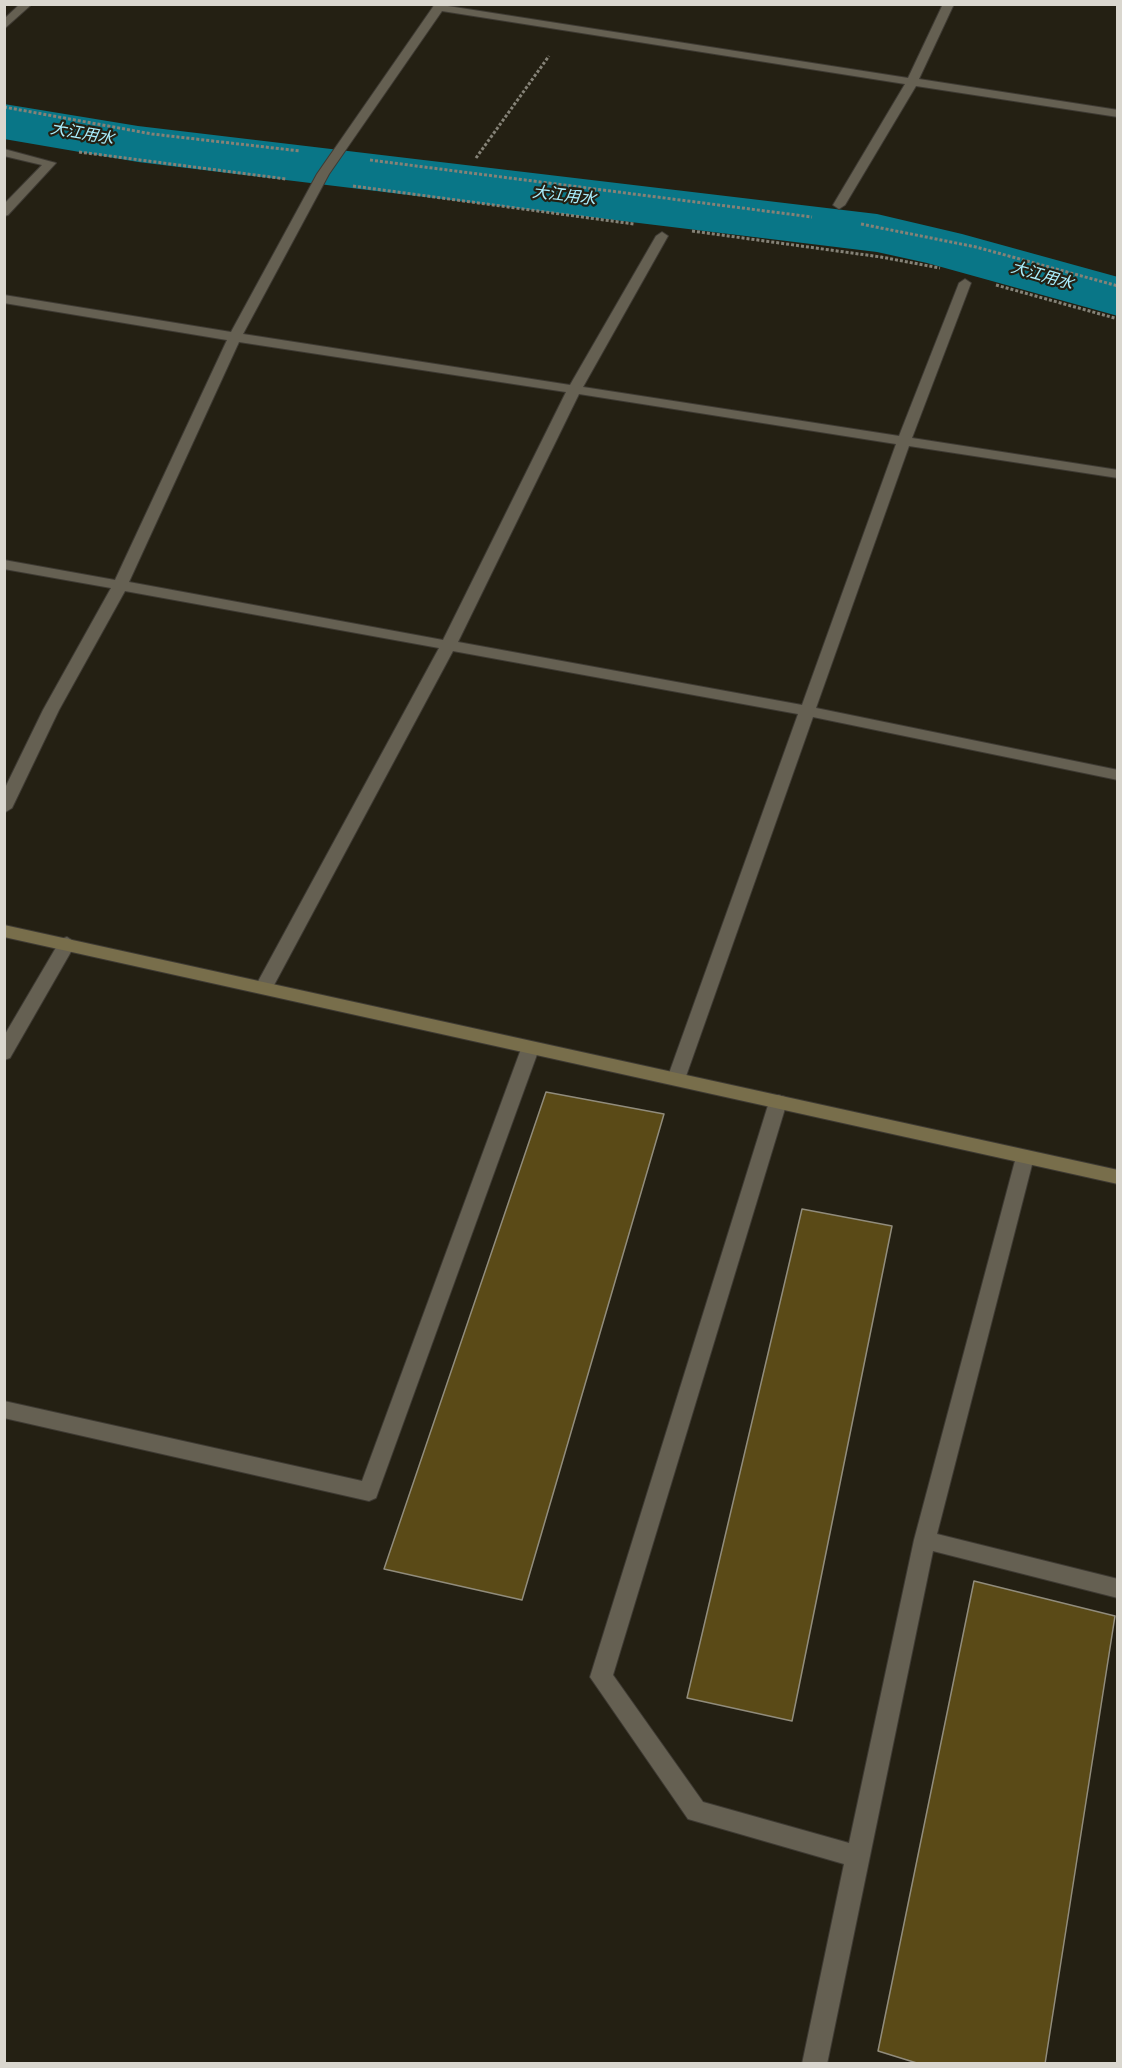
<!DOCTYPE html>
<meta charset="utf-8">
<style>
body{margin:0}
#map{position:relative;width:1122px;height:2068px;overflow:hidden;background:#242013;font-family:"PT Sans",sans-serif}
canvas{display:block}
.frame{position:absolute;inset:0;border:6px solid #dad7cf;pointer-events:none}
</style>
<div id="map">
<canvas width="1122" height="2068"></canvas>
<div class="frame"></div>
</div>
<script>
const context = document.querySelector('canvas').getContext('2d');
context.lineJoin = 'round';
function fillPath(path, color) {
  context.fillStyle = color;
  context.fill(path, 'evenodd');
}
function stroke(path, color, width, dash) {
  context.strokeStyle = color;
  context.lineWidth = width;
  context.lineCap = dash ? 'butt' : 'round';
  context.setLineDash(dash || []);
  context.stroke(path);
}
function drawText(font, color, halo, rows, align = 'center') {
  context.font = font + ' "PT Sans","Noto Sans JP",sans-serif';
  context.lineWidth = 4.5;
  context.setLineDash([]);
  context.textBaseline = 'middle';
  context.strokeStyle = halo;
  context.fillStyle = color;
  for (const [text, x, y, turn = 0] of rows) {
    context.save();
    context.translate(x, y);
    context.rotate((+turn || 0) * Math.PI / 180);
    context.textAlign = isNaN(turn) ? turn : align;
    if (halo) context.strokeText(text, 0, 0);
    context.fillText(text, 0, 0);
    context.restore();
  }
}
fillPath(new Path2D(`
 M4,104L138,126L877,214L962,234L1118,277V316L927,263L877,252L138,162L4,139Z`), '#097687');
const building = new Path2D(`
 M546,1092L664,1114L522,1600L384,1569Z
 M802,1209L892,1226L792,1721L687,1698Z
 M974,1581L1115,1616L1045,2064H920L878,2051Z`);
fillPath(building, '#5a4a17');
stroke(building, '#918c7c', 1.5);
const street = new Path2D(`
 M20,4H32L4,29V19Z
 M435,4L908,78L943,4H954L919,79L1118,110V117L916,86L845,205L839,209L833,205L905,84L442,11L329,174L243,334L570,385L656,236L662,232L668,236L583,387L899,436L959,283L965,279L971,283L912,438L1118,470V478L909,446L816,708L1118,770V780L813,717L685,1079L682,1084H670L667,1079L798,714L453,651L273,987L270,991H258L255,987L439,648L125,591L59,710L12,808L4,813V790L43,710L111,588L4,569V560L115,580L227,340L4,303V295L231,332L317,174ZM239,342L566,392L443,640L129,582ZM579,394L896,444L802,705L458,642Z
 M4,149L56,163L8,215L4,216V204L42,165L4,156Z
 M67,937L76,943L10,1058L4,1060V1036L61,939Z
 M530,1042L536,1044L539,1049L376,1498L369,1501L4,1418V1401L362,1481L521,1049L524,1044Z
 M778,1095L785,1097L787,1102L613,1675L703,1802L849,1843L914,1540L1016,1157L1018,1152L1025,1150L1032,1152L1034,1157L937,1534L1118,1579V1598L933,1551L827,2064H802L844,1864L688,1819L590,1677L769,1102L771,1097Z`);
const secondary = new Path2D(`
 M4,925L1118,1170V1184L4,937Z`);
stroke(street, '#3e3a33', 2);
stroke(secondary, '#3e3a33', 2);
stroke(new Path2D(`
 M4,107L152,134L300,151
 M79,152L286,179
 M476,158L549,56
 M370,160L812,217
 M353,186L634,224
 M861,224L976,247L1118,286
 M692,231L881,257L940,268
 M996,285L1118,319`), '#858277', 3, [3, 2]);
fillPath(street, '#656052');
fillPath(secondary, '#786e4b');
drawText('italic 16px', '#abf0ff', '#242013', [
 ["大江用水",82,134,10],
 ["大江用水",564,196,7],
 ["大江用水",1042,276,16]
]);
</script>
